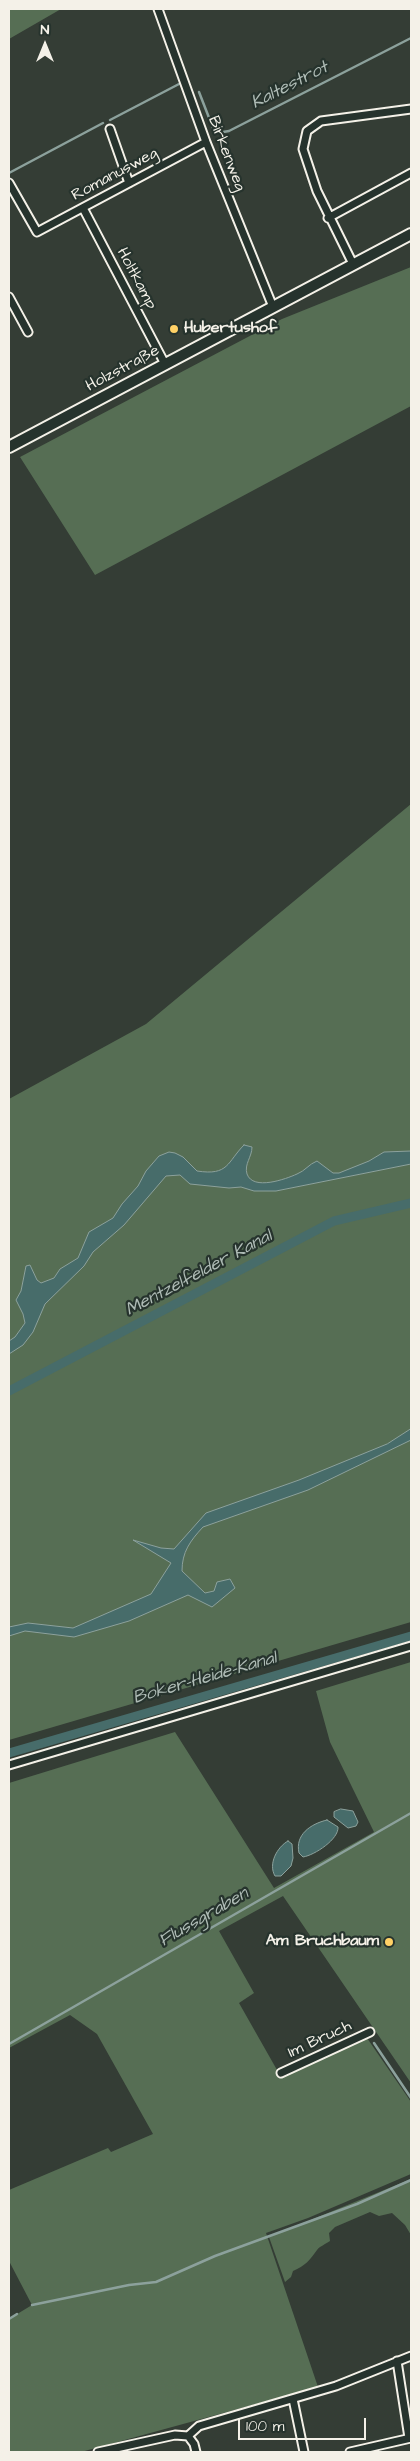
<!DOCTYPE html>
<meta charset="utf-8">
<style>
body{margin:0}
#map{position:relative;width:420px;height:2461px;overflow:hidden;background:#343d35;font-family:"Architects Daughter",sans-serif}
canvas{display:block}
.frame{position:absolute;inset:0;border:10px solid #f4f1e8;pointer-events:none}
.north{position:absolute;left:20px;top:20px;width:50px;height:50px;-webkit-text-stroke:4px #26332d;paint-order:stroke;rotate:0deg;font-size:14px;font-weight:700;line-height:20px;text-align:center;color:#f4f1e8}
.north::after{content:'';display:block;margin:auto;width:18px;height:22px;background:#f4f1e8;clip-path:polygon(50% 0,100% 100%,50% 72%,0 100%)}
.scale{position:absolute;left:238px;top:2418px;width:128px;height:22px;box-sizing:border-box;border:2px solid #f4f1e8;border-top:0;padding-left:6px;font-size:15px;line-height:18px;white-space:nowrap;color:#f4f1e8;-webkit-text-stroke:4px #26332d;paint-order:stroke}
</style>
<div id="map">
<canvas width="420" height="2461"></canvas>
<div class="frame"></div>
<div class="north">N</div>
<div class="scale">100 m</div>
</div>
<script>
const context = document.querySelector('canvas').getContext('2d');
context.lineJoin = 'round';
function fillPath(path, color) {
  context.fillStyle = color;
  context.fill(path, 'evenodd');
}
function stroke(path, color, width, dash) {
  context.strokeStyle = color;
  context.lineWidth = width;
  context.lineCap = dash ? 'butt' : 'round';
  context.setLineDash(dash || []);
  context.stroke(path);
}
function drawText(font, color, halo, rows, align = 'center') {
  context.font = font + ' "Architects Daughter",sans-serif';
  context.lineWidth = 4.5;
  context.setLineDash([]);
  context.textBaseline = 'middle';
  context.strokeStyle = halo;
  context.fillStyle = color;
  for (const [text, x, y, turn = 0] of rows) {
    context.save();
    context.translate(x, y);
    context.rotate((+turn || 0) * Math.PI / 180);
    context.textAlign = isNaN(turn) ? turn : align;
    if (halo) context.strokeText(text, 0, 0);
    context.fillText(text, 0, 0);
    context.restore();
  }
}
fillPath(new Path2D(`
 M9,9H61L9,39Z
 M411,267V406L95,575L20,457L282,319Z
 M411,804V1622L9,1740V1099L146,1024Z
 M411,1662V2083L283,1896L219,1931L254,1993L239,2003L281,2077L367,2038L411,2102V2174L308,2218L266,2233L318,2387L81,2452H9V2319L32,2305L9,2261V2190L108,2148L111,2152L153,2134L97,2034L70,2015L9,2048V1783L175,1732L274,1888L374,1832L330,1742L316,1691Z
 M411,2179V2235L405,2225L392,2213L379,2216L370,2212L335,2227L329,2233L330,2241C326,2244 320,2246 317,2250C310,2260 305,2266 293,2271L291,2277L285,2282L269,2237Z`), '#566e54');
const water = new Path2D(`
 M244,1145L252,1147C252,1157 244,1164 247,1174C253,1191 286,1179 297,1174C305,1171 309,1164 317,1161L333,1173H339L369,1161L384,1152L411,1151V1164L276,1191H254L241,1187L229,1188L190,1184L180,1175L166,1176L124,1225L93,1252L84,1266L45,1304L33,1332L23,1345L9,1354V1341L15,1337L25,1323L23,1314L16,1300L21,1291L26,1266L30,1265L37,1280L41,1283L54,1278L60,1269L78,1258L89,1232L113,1218L122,1204L138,1186L146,1171L159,1156L169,1152L175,1153L183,1157L197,1171C229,1176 227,1162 244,1145Z
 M411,1429V1440L308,1490L203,1527C190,1541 182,1552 182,1571L205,1593L214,1591L217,1582L230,1579L235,1588L212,1607L188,1595L129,1621L74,1637L25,1631L9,1636V1627L28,1623L73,1628L151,1594L171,1563L133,1540L161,1548L174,1549L206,1513L299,1480L387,1444Z
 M341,1809L353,1811L358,1822L356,1826L348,1828L334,1817V1812Z
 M327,1820L338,1827C339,1839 315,1855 303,1857L299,1853C295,1835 310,1824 327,1820Z
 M288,1841L292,1844L293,1858L291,1866L281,1876H275C268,1864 277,1847 288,1841Z`);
fillPath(water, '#476c6a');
stroke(water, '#8ca19c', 1);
stroke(new Path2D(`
 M199,92L213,128L223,132L229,131L411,38
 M110,120L179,84
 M9,173L103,123
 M374,2043L411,2098
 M9,2044L411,1813
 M32,2305L129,2285L156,2282L215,2256L357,2204L411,2180
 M9,2319L17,2314`), '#8ca19c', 2.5);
stroke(new Path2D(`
 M9,1391L334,1221L411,1203
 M9,1753L411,1636`), '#476c6a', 9);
const minor = new Path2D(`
 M158,9L206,142L273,307
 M110,129L129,183
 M9,183L37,232L206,142
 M83,208L165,364
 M328,218L411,173
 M353,264L317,191L303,149L307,131L321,121L411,109
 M9,297L28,332
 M9,1765L411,1646
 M281,2073L370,2032
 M397,2361L409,2438
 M293,2399L304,2452
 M188,2436L199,2426L336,2386L411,2356
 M98,2452L175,2435L188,2436L194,2444L196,2452
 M350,2452L411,2438`);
const secondary = new Path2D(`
 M9,447L411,234`);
stroke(minor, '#f4f1e8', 11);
stroke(secondary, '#f4f1e8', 14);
stroke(minor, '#26332d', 7);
stroke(secondary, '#26332d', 10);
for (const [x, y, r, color] of [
 [174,329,5,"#ffd166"],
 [389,1942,5,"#ffd166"]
]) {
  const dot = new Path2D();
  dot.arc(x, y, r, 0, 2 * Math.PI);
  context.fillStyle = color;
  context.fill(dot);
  stroke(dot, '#26332d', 2);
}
drawText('16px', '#f4f1e8', '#26332d', [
 ["Birkenweg",226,154,69],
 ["Romanusweg",115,175,-28],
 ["Holtkamp",136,279,62],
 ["Holzstraße",123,369,-28],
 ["Im Bruch",320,2040,-25]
]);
drawText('bold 16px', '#f4f1e8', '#26332d', [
 ["Hubertushof",184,329],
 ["Am Bruchbaum",379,1942,"right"]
], 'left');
drawText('italic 18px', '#afbcb6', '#26332d', [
 ["Kaltestrot",290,86,-27],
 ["Mentzelfelder Kanal",199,1274,-28],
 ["Boker-Heide-Kanal",205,1679,-16],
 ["Flussgraben",204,1918,-30]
]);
</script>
